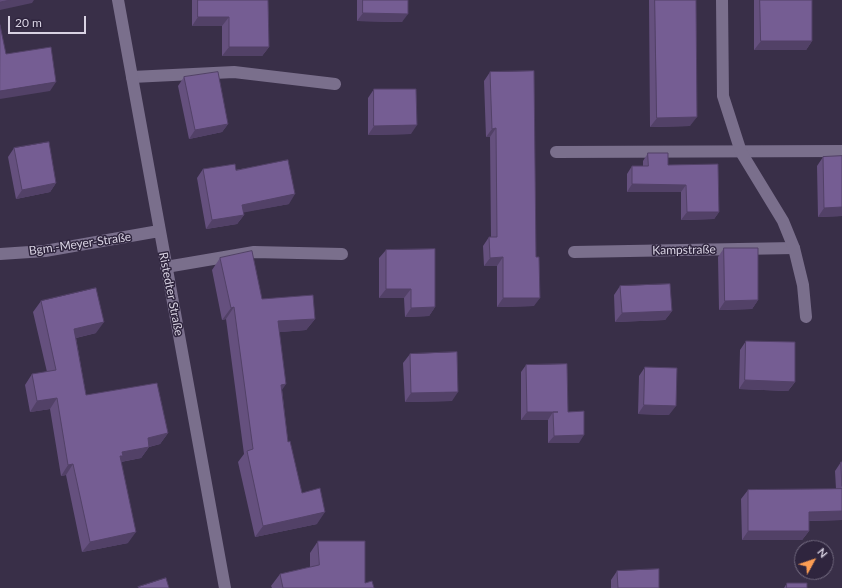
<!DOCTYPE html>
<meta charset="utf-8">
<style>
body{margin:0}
#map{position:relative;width:842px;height:588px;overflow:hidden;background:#392f48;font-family:Lato,sans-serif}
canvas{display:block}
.north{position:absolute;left:794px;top:540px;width:40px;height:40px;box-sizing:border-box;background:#2f253e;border:1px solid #736b80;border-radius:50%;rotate:50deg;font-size:11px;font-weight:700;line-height:16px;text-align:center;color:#d9d3e3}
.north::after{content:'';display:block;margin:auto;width:14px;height:18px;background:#fc9d53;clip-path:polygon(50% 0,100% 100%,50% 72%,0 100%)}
.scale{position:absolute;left:8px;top:16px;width:78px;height:18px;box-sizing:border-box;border:2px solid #d9d3e3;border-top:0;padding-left:5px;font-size:12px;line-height:14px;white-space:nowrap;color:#d9d3e3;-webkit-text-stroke:3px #2f253e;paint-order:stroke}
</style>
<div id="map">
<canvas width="842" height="588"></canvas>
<div class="north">N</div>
<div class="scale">20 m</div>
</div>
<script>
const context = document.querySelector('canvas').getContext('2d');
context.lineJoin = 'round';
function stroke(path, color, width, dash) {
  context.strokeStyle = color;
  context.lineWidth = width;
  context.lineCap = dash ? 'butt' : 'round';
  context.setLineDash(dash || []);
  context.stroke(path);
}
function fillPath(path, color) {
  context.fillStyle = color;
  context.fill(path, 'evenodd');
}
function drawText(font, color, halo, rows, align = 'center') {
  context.font = font + ' Lato,sans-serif';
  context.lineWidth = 3;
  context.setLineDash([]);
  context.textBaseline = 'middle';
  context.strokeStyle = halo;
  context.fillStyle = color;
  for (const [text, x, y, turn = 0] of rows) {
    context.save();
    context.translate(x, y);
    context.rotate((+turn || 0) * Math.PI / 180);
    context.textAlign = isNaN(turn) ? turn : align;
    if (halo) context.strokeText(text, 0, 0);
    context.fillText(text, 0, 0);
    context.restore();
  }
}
stroke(new Path2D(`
 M132,77L234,72L335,84
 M556,152L842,151
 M574,252L794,248
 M166,267L254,252L342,254`), '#7a6f8c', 12);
stroke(new Path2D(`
 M118,0L225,588
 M722,0L723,96L741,152L783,221L794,248L803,285L806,317
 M0,254L45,251L159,231`), '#7a6f8c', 12);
fillPath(new Path2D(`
 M192,0H268L269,47L262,56H222V26H192Z
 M336,0H408L402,22L357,21V0Z
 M649,0H696L690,126L650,127Z
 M754,0H812V41L806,50H754Z
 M490,72L536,257L534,306L497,307V266H484L483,246L489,237H491L490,137H486L484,81Z
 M184,77L228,124L222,132L189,139L178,86Z
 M374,89L411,134L368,135V98Z
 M14,148L56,183L50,192L16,199L8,157Z
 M648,153L668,165L719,212L714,219L681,220V192H627V174L632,166H643V161Z
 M842,156V216L818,217L817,166L823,157Z
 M203,169L236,170L289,204L243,212L244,215L237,224L206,229L197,178Z
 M724,248L758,300L752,309L719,310L718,257Z
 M386,250L435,307L429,316L405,317L404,298H379V258Z
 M220,258L262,299L315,319L306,330L279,332L282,390L288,442L302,493L317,524L255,537L238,462L244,454L226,319L222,320L212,270Z
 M620,286L672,311L665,320L615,322L614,295Z
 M41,301L96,333L76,338L86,395L168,433L160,444L149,447L141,458L121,462L128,543L82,552L66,475L61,476L50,409L30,412L25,385L32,374L47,372L33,312Z
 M746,341L795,382L788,391L739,389L740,350Z
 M410,354L452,401L405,402L403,363Z
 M526,365L568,412L579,443H548V420H521V372Z
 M645,367L669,415L638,414L639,376Z
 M841,462H842V520L809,521V531L802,540H742L741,499L748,490L836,489L835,471Z
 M318,541L365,583L374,588H272L271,586L280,574L310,567V553Z
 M617,571L659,588H611V580Z
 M787,583L807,588H784Z`), '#65507e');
fillPath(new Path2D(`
 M11,0H34L32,3L0,10V2Z
 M363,13L408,14L402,22L357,21Z
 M198,17H229L222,26H192Z
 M761,41H812L806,50H754Z
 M229,47H269L262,56H222Z
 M56,82L50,91L0,99V91Z
 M697,117L690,126L650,127L657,118Z
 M228,124L222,132L189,139L195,130Z
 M417,125L411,134L368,135L374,126Z
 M496,128L490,137H486L492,129Z
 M56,183L50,192L16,199L22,190Z
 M632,184L686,185L681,192H627Z
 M295,194L289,204L236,214L242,205Z
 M842,207V216L818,217L824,208Z
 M687,212H719L714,219L681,220Z
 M244,215L237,224L206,229L212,220Z
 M503,257L497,266H484L490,258Z
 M386,289H411L404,298H379Z
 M503,298H540L534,306L497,307Z
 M758,300L752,309L719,310L725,301Z
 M234,307L226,319L222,320L231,308Z
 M435,307L429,316L405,317L411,308Z
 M672,311L665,320L615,322L622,313Z
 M315,319L306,330L269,333L278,321Z
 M104,322L96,333L67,340L74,329Z
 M745,380L795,382L788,391L739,389Z
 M286,384L278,396L281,385Z
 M458,392L452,401L405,402L411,393Z
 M57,398L50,409L30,412L37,401Z
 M644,405L676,406L669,415L638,414Z
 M527,412H553L548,420H521Z
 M168,433L160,444L140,449L148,438Z
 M584,435L579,443H548L554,436Z
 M149,447L141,458L115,463L122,452Z
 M73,464L66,475L61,476L68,465Z
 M842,511V520L802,521L809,512Z
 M325,512L317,524L255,537L263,526Z
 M748,531H809L802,540H742Z
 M136,532L128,543L82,552L90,542Z`), '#524167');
const building = new Path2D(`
 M0,0H11L0,2Z
 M198,0H268L269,47H229V17H198Z
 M363,0H408V14L363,13Z
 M655,0H696L697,117L657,118Z
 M760,0H812V41H761Z
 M0,25L6,54L51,47L56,82L0,91Z
 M534,71L536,257H539L540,298H503V257L490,258L489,237H497L496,128L492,129L490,72Z
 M218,72L228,124L195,130L184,77Z
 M374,89H416L417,125L374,126Z
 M49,142L56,183L22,190L14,148Z
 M648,153H668V165L718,164L719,212H687L686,185L632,184V166H648Z
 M842,156V207L824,208L823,157Z
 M288,160L295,194L242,205L244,215L212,220L203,169L235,164L236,170Z
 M724,248H758V300L725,301Z
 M435,249V307L411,308V289H386V250Z
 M252,251L262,299L313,295L315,319L278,321L286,384L281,385L288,442L290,441L302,493L320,488L325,512L263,526L247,451L253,449L234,307L231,308L220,258Z
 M670,284L672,311L622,313L620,286Z
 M96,288L104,322L74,329L86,395L157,383L168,433L148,438L149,447L122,452L123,456H120L136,532L90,542L73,464L68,465L57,398L37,401L32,374L56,370L41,301Z
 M746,341L795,342V382L745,380Z
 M457,352L458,392L411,393L410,354Z
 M567,364L568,412L584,411V435L554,436L553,412H558H527L526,365Z
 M645,367L677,368L676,406L644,405Z
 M841,462H842V486Z
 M842,489V511L809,512V531H748V490Z
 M318,541H365V583L372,581L374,588H283L280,574L319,565Z
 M659,569V588H618L617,571Z
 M166,578L169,588H139L138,587Z
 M787,583H807V588H787Z`);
fillPath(building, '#755d93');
stroke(building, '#524167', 1);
drawText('12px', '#d9d3e3', '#2f253e', [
 ["Bgm.-Meyer-Straße",80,244,-8],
 ["Kampstraße",684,250,-1],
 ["Ristedter Straße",171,294,79]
]);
</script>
